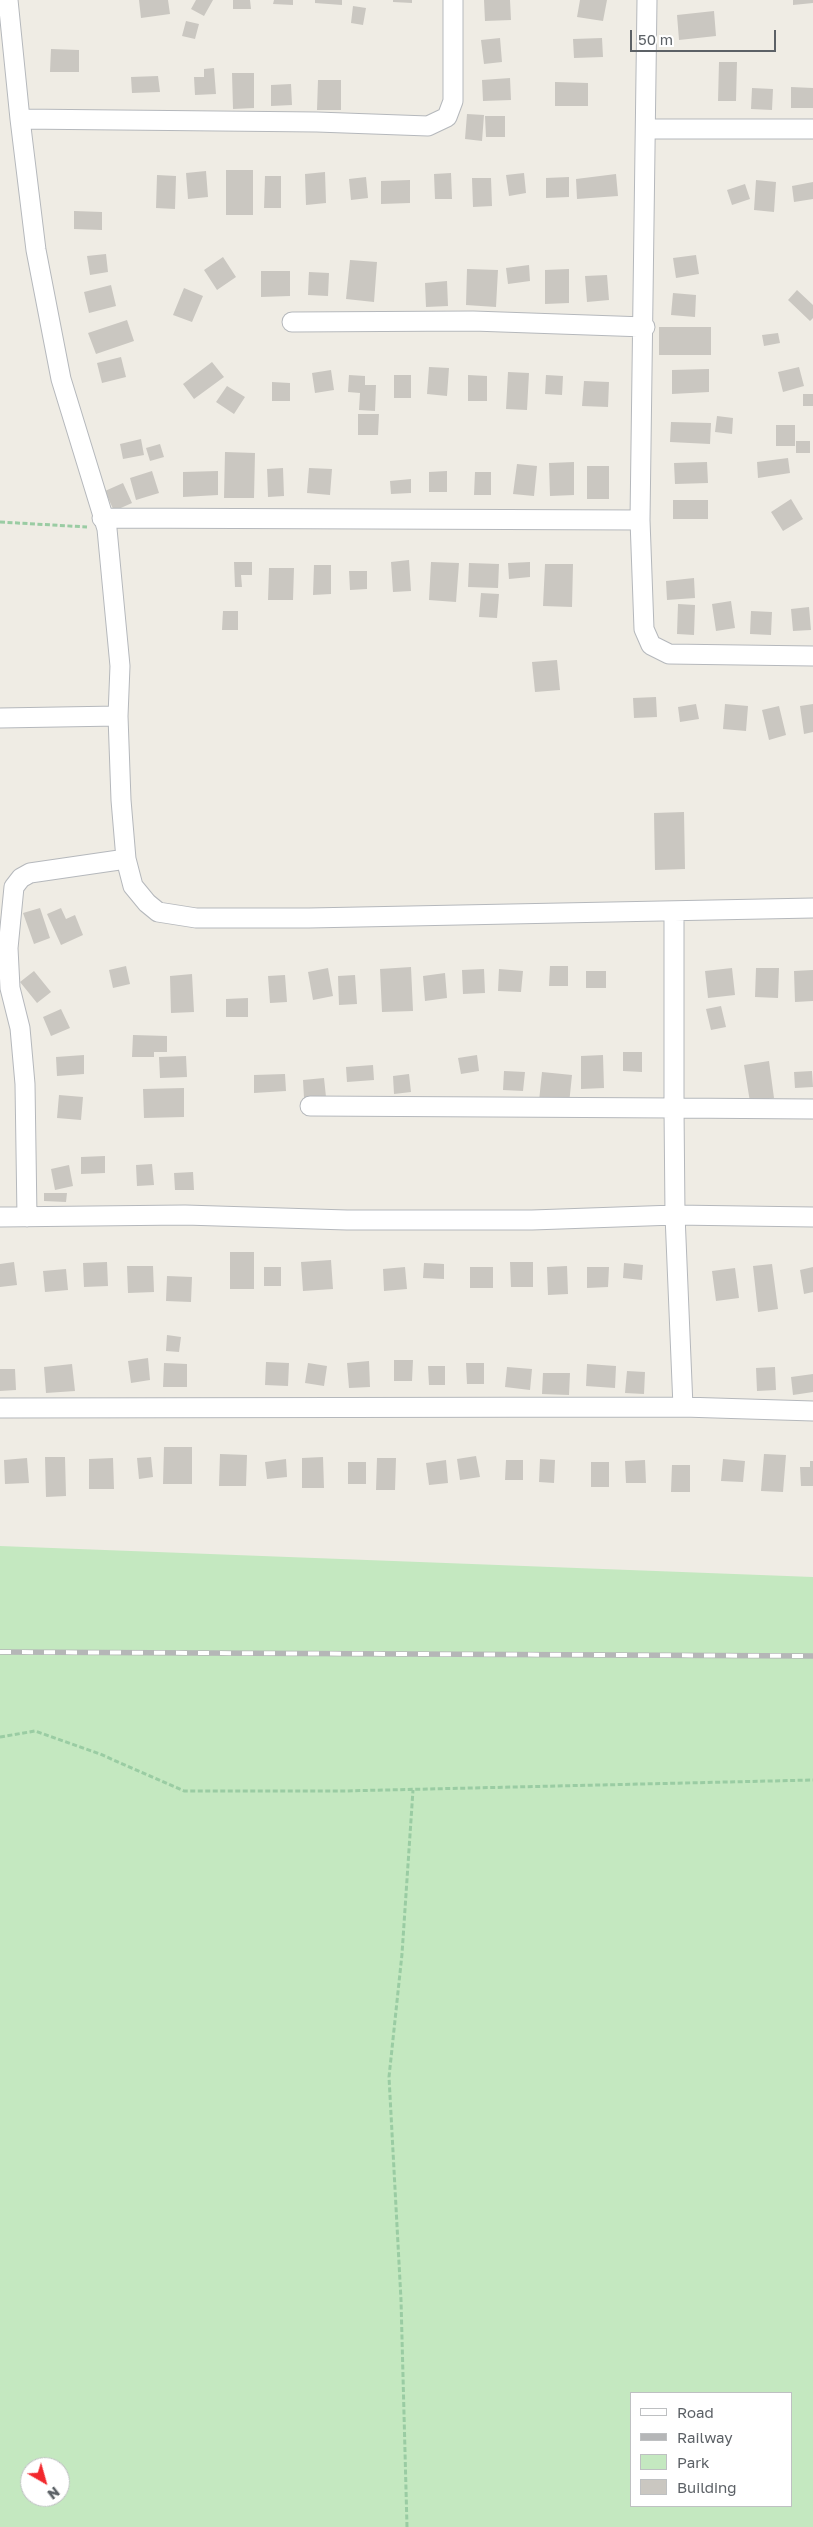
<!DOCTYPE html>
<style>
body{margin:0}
#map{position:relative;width:813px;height:2527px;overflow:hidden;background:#efece4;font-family:"Golos Text",sans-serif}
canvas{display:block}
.legend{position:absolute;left:630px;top:2392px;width:162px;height:115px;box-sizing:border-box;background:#fff;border:1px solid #bec0c2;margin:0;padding:6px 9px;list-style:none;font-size:15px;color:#5c6166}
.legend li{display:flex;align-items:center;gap:10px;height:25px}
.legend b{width:25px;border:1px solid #bec0c2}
.north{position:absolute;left:20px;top:2457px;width:50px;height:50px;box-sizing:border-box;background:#fff;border:1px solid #bec0c2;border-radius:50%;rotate:142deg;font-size:14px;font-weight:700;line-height:20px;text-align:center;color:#5c6166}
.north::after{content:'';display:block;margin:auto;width:18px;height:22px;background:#f2282d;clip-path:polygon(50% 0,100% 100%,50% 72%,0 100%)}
.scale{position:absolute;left:630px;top:30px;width:146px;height:22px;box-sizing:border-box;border:2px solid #5c6166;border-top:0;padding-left:6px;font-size:15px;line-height:18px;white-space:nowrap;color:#5c6166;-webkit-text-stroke:4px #fff;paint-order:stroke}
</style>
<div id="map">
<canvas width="813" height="2527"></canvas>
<ul class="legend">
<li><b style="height:6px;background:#fff"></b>Road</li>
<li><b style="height:6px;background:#b5b6b7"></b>Railway</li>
<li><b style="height:14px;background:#c4e8c0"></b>Park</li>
<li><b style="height:14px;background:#cac7c1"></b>Building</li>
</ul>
<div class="north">N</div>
<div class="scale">50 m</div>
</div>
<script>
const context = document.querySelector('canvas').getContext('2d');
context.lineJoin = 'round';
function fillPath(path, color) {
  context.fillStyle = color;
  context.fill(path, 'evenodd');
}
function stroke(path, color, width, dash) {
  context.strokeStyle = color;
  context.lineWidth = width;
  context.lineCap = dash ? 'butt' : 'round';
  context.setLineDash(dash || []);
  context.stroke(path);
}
fillPath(new Path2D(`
 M0,1546L813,1577V2527H0ZM632,2393H792V2506H632ZM30,2467H60V2497H30Z`), '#c4e8c0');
fillPath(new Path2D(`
 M139,0H168L170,14L141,18Z
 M196,0H213L204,16L191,9Z
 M233,0H250L251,9H233Z
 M274,0H293V5L273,4Z
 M315,0H342V5L315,3Z
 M393,0H412V3L393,2Z
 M484,0H510L511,20L485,21Z
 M580,0H607L603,21L577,17Z
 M793,0H813V3L793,5Z
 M353,6L366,8L363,25L351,23Z
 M714,11L716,36L679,40L677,15Z
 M186,21L199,24L195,39L182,36Z
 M500,38L502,62L484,64L481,40Z
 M602,38L603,57L574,58L573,39Z
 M51,49L79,50V72H50Z
 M719,62H737L736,101H718Z
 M214,68L216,94L195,95L194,77H204V69Z
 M232,73H254V108L233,109Z
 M158,76L160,92L132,93L131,77Z
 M510,78L511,100L483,101L482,80Z
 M318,80H341V110H317Z
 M555,82L588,83V106H555Z
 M291,84L292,105L271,106V85Z
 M791,87L813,88V108H791Z
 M752,88L773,89L772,110L751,109Z
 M467,114L484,115L482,141L465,139Z
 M485,116H505V137H486Z
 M226,170H253V215H226Z
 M206,171L208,197L188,199L186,173Z
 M325,172L326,203L306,205L305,174Z
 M451,173L452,199H435L434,174Z
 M524,173L526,193L509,196L506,175Z
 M616,174L618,196L577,199L576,179Z
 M157,175L176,176L175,209L156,208Z
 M265,176H281V208H264Z
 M366,177L368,198L351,200L349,179Z
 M569,177V197L546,198V178Z
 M472,178H491L492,206L473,207Z
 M410,180V203L381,204V181Z
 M756,180L776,182L774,212L754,210Z
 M813,182V199L794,202L792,186Z
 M745,184L750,199L732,205L727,190Z
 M74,211L102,212V230L74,229Z
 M106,254L108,272L90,275L87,256Z
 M696,255L699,274L676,278L673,258Z
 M223,257L236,277L217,290L204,270Z
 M350,260L377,262L374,302L346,299Z
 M529,265L530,281L508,284L506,268Z
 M467,269L498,270L496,307L466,305Z
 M569,269V303L545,304V270Z
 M261,271H290V296L261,297Z
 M309,272L329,273L328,296L308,295Z
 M607,275L609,300L587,302L585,276Z
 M447,281L448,306L426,307L425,283Z
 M111,285L116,306L89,313L84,292Z
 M184,288L203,296L192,322L173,315Z
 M797,290L813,305V318L810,321L788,300Z
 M673,293L696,295L695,317L671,315Z
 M127,320L134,341L96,354L88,333Z
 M659,327H711V355H659Z
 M778,333L780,343L764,346L762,335Z
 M121,357L126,377L102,383L97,363Z
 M212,362L224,377L194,399L183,384Z
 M429,367L449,368L447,396L427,394Z
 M799,367L804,386L783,392L778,372Z
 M709,369V392L672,394V370Z
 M331,370L334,390L315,393L312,373Z
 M508,372L529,373L527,410L506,409Z
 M349,375L365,376V385H376L375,411L359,410L360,393L348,392Z
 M394,375H411V398H394Z
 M468,375L487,376V401H468Z
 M546,375L563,376L562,395L545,394Z
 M584,381L609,382L608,407L582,406Z
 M272,382L290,383V401H272Z
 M227,386L245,397L234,414L216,402Z
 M803,394H813V406H803Z
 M358,414H379L378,435H358Z
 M717,416L733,418L732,434L715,432Z
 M671,422L711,423L710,444L670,442Z
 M776,425H795V446H776Z
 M141,439L144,455L123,459L120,444Z
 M796,441H810V453H796Z
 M160,444L164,457L150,461L146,448Z
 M225,452L255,453L254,498H224Z
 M788,458L790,473L758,478L757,462Z
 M574,462V495L550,496L549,463Z
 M707,462L708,483L675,484L674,463Z
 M517,464L537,466L534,496L513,494Z
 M587,466H609V499H587Z
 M283,468L284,496L268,497L267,469Z
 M309,468L332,469L330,495L307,493Z
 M152,471L159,493L136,500L130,478Z
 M218,471V495L183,497V472Z
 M447,471V492H429V472Z
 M475,472H491V495H474Z
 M411,479V493L391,494L390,481Z
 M123,483L132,503L114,511L105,491Z
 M791,499L803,519L783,531L771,512Z
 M673,500H708V519H673Z
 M409,560L411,591L393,592L391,562Z
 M234,562H252V575H241L242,587H235Z
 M431,562L459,563L456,602L429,600Z
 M530,562V577L509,579L508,563Z
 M469,563L499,564L498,588L468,587Z
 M545,564H573L572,607L543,606Z
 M314,565H331V594L313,595Z
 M269,568H294L293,600H268Z
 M349,571H367V589L350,590Z
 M694,578L695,598L667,600L666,581Z
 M481,593L499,594L497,618L479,617Z
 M731,601L735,628L716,631L712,604Z
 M678,604L695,605L694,635L677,634Z
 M809,607L811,630L793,631L791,609Z
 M223,611H238V630H222Z
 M751,611L772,612L771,635L750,634Z
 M557,660L560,690L535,692L532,662Z
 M656,697L657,717L634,718L633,698Z
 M696,704L699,719L680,722L678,707Z
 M725,704L748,706L746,731L723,729Z
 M813,704V732L804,734L800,706Z
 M779,706L786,735L769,740L762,710Z
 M684,812L685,869L655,870L654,813Z
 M40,908L50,938L34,944L23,913Z
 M61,908L66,919L75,915L83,935L61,945L47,914Z
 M126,966L130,984L113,988L109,970Z
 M550,966H568V986H549Z
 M411,967L413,1011L382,1012L380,969Z
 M328,968L333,996L313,1000L308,972Z
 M732,968L735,995L708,998L705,971Z
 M756,968H779L778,998L755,997Z
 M484,969L485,993L463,994L462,970Z
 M499,969L523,971L521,992L498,991Z
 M813,970V1001L795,1002L794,971Z
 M34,971L51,992L37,1003L20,982Z
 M586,971H606V988H586Z
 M445,973L447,998L425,1001L423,976Z
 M192,974L194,1012L171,1013L170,976Z
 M285,975L287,1002L270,1003L268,976Z
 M355,975L357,1004L339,1005L338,976Z
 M248,998V1017H226V999Z
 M721,1006L726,1027L711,1030L706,1009Z
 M61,1009L70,1028L51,1036L43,1017Z
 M133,1035L167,1036V1052H154V1057H132Z
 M623,1052H642V1072L623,1071Z
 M84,1055V1074L57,1076L56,1057Z
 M477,1055L479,1071L461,1074L458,1058Z
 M603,1055L604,1088L581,1089V1056Z
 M186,1056L187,1077L160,1078L159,1057Z
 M769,1061L774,1098L750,1102L744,1065Z
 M373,1065L374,1080L347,1082L346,1067Z
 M504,1071L525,1072L523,1091L503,1090Z
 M812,1071L813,1087L795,1088L794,1072Z
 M542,1072L572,1075L569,1104L539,1101Z
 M285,1074L286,1091L254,1093V1075Z
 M409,1074L411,1092L394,1094L393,1076Z
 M324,1078L326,1097L304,1098L303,1080Z
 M184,1088V1117L144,1118L143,1089Z
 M59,1095L83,1097L81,1120L57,1118Z
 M105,1156V1173L81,1174V1157Z
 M152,1164L154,1185L137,1186L136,1165Z
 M69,1165L73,1186L55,1190L51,1169Z
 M193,1172L194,1190H175L174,1173Z
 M44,1193H67L66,1202L44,1201Z
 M230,1252H254V1289H230Z
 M331,1260L333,1289L303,1291L301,1262Z
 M14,1262L17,1285L0,1287V1264Z
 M107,1262L108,1286L84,1287L83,1263Z
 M510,1262H533V1287H511Z
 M424,1263L444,1264V1279L423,1278Z
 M624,1263L643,1265L642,1280L623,1278Z
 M772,1264L778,1309L758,1312L753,1266Z
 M127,1266H153L154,1292L128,1293Z
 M567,1266L568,1294L548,1295L547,1267Z
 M264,1267H281V1286H264Z
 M405,1267L407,1289L384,1291L383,1269Z
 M470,1267H493V1288H470Z
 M587,1267H609L608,1287L587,1288Z
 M813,1267V1292L804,1294L800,1270Z
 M735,1268L739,1298L716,1301L712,1271Z
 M66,1269L68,1290L45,1292L43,1271Z
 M167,1276L192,1277L191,1302L166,1301Z
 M167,1335L181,1337L179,1352L166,1351Z
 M148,1358L150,1380L131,1383L128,1361Z
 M394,1360H413L412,1381H394Z
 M369,1361L370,1387L349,1388L347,1363Z
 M266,1362L289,1363L288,1386L265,1385Z
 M164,1363L187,1364V1387H163Z
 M308,1363L327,1366L324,1386L305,1383Z
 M466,1363H484V1384H467Z
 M72,1364L75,1391L46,1393L44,1367Z
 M587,1364L616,1366L615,1388L586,1386Z
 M428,1366H445V1385H429Z
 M507,1367L532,1369L530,1390L505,1387Z
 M775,1367L776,1390L757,1391L756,1368Z
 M0,1369H15L16,1390L0,1391Z
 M627,1371L645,1372L644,1394L625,1393Z
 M543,1373H570L569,1395L542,1394Z
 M813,1374V1392L793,1395L791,1377Z
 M164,1447H192V1484H163Z
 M220,1454L247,1455L246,1486H219Z
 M764,1454L786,1455L783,1492L761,1491Z
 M476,1456L480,1477L460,1480L457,1459Z
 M45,1457H65L66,1496L46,1497Z
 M151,1457L153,1477L139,1479L137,1458Z
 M323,1457L324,1488H302V1458Z
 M27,1458L29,1483L5,1484L4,1460Z
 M113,1458L114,1489H89V1459Z
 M377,1458H396L395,1490H376Z
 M286,1459L287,1477L267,1479L265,1462Z
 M540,1459L555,1460L554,1483L539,1482Z
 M723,1459L745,1461L743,1482L721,1481Z
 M446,1460L448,1483L429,1485L426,1463Z
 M506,1460H523V1480H505Z
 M645,1460L646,1483H626L625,1461Z
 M810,1461H813V1486H801L800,1467H810Z
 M348,1462H366V1484H348Z
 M591,1462H609V1487H591Z
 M672,1465H690V1492H671Z`), '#cac7c1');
const minor = new Path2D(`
 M8,0L20,119L36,250L61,379L107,529L120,666L118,716L121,800L126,859L133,886L147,903L158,912L196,918H309L813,908
 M20,119L317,122L428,126L447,117L453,101V0
 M646,129H813
 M292,322L473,321L645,327
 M102,518L640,520L647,0
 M640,520L644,629L651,645L669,654L813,656
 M0,718L118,716
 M674,911V1108L813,1109
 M310,1106L674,1108L675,1215L683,1407
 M0,1217L185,1215L347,1220H532L675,1215L813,1217
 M27,1217L25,1084L20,1028L10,988L8,948L14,887L21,878L30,873L126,859
 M0,1408L683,1407L813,1411`);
stroke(minor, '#b5b8bc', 21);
stroke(new Path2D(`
 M0,522L87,527
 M0,1737L35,1731L100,1754L184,1791H343L813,1780
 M407,2527L401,2300L389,2077L402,1954L413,1790`), '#9acca3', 3, [5, 2.5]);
stroke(minor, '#fff', 19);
const rail = new Path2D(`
 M0,1652L813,1656`);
stroke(rail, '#b5b6b7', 5.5);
stroke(rail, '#fff', 4, [11]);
</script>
